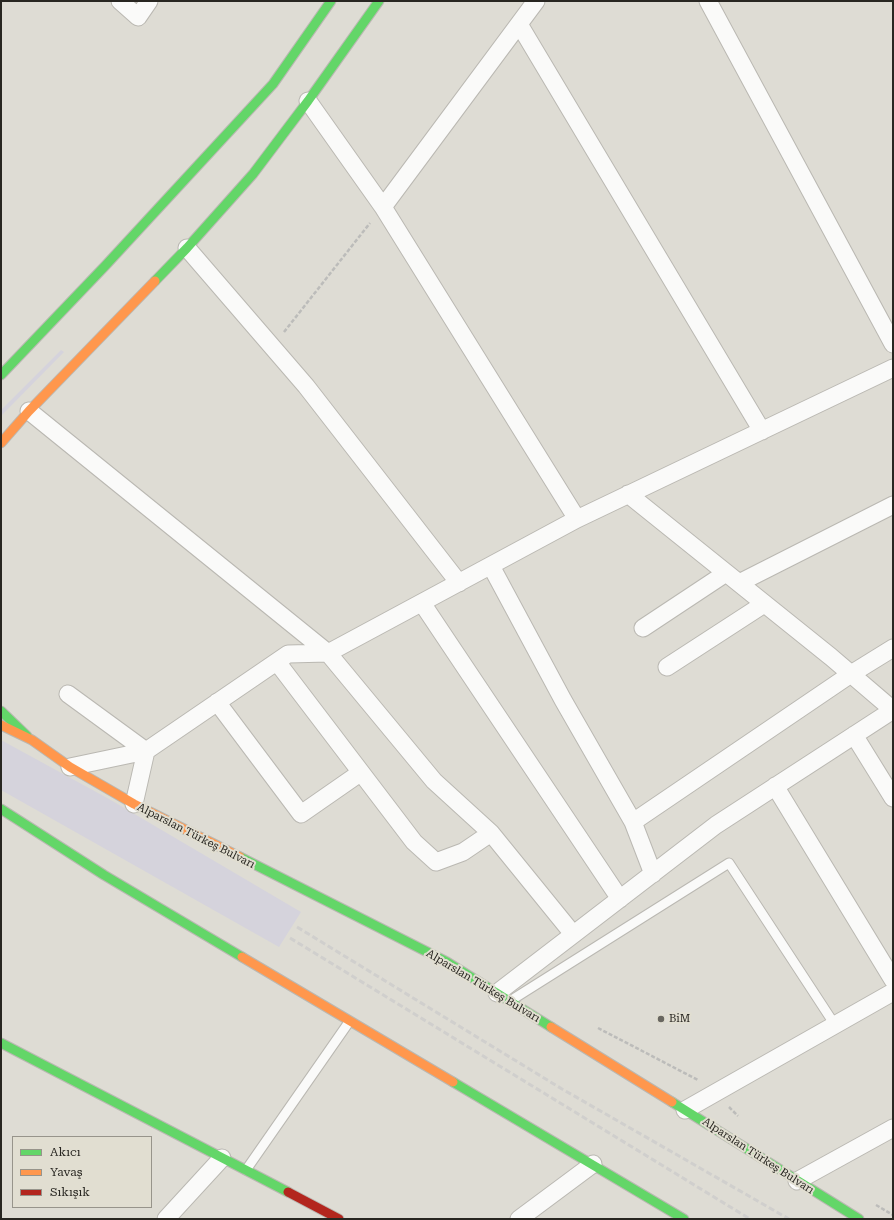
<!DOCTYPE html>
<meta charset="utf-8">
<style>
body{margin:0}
#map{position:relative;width:894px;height:1220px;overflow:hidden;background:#dedcd4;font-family:"Roboto Serif",serif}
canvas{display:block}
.frame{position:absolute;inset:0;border:2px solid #282621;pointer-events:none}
.legend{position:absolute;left:12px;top:1136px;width:140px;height:72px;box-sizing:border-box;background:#e1ded1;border:1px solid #97948b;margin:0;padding:5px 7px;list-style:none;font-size:12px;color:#282621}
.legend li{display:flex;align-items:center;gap:8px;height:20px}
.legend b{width:20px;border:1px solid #97948b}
</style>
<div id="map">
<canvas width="894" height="1220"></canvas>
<div class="frame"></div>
<ul class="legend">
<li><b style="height:5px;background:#63d668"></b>Akıcı</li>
<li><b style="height:5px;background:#ff974d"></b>Yavaş</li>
<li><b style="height:5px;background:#b3261e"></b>Sıkışık</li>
</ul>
</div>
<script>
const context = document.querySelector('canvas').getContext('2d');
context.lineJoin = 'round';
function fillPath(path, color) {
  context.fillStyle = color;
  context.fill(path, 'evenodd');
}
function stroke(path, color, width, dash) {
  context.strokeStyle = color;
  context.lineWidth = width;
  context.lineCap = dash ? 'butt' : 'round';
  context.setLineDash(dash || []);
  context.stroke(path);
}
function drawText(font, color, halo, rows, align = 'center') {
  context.font = font + ' "Roboto Serif",serif';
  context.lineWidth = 4;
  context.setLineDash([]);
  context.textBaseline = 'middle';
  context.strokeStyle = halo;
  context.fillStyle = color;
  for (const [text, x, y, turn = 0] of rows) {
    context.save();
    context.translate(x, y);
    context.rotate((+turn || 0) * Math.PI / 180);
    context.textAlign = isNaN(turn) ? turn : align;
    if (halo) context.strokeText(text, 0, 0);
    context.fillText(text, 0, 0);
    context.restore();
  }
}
fillPath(new Path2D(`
 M61,350L64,352L1,416V410Z
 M1,740L109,799L301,912L279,947L1,790Z`), '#d5d3dc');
const lane = new Path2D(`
 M510,1001L729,863L835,1025
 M246,1170L349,1022`);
const street = new Path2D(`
 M120,1L138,17L149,1
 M536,1L383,207L577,519
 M708,1L893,344
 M519,24L762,431
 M308,101L383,207
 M187,248L306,386L459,583
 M29,411L328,653L577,519L893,368
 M628,494L831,657L893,710
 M491,566L563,700L633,822L653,874
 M739,583L893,505
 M422,603L620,899
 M643,628L726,573
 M277,662L414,842L436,862L463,852L491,833
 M667,667L764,604
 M68,694L146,751
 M217,702L301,814L360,773
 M854,735L893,798
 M70,767L146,751
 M775,786L893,980
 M134,804L146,751L288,654L328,653L434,781L491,833L573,934
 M633,822L851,674L893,648
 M497,993L716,825L893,710
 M685,1110L893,992
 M797,1181L893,1128
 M166,1219L222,1158
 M519,1219L593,1164`);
const fast = new Path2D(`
 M155,281L187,248L253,174L308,101L379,1
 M1,375L105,266L273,84L331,1
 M1,711L27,736
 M1,809L104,875L242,957
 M240,857L447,962L551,1027
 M1,1043L288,1192
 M453,1082L684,1219
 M672,1102L859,1219`);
const slow = new Path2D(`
 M1,443L29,411L155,281
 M1,725L32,740L70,767L134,804L240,857
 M242,957L453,1082
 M551,1027L672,1102`);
const jam = new Path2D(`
 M288,1192L339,1219`);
stroke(lane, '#bab8b2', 11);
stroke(street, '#bab8b2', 19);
stroke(fast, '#bab8b2', 11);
stroke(slow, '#bab8b2', 11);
stroke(jam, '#bab8b2', 11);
stroke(new Path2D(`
 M284,332L370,223
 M598,1028L698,1080
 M729,1107L738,1116
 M876,1205L893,1215`), '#bcbcba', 2.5, [4, 2]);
stroke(lane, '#fafaf9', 9);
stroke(street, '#fafaf9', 17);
stroke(fast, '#63d668', 9);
stroke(slow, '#ff974d', 9);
stroke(jam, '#b3261e', 9);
stroke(new Path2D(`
 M297,927L562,1089L789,1219
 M290,938L750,1219`), '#d0cfcd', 3, [6, 3]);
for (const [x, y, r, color] of [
 [661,1019,4,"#686660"]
]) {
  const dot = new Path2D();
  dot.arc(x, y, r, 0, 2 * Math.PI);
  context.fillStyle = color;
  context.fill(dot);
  stroke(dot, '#e1ded1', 1.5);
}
drawText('11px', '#282621', '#e1ded1', [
 ["Alparslan Türkeş Bulvarı",196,836,27],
 ["Alparslan Türkeş Bulvarı",483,986,31],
 ["Alparslan Türkeş Bulvarı",758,1156,33]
]);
drawText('11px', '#282621', '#e1ded1', [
 ["BiM",669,1019]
], 'left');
</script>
